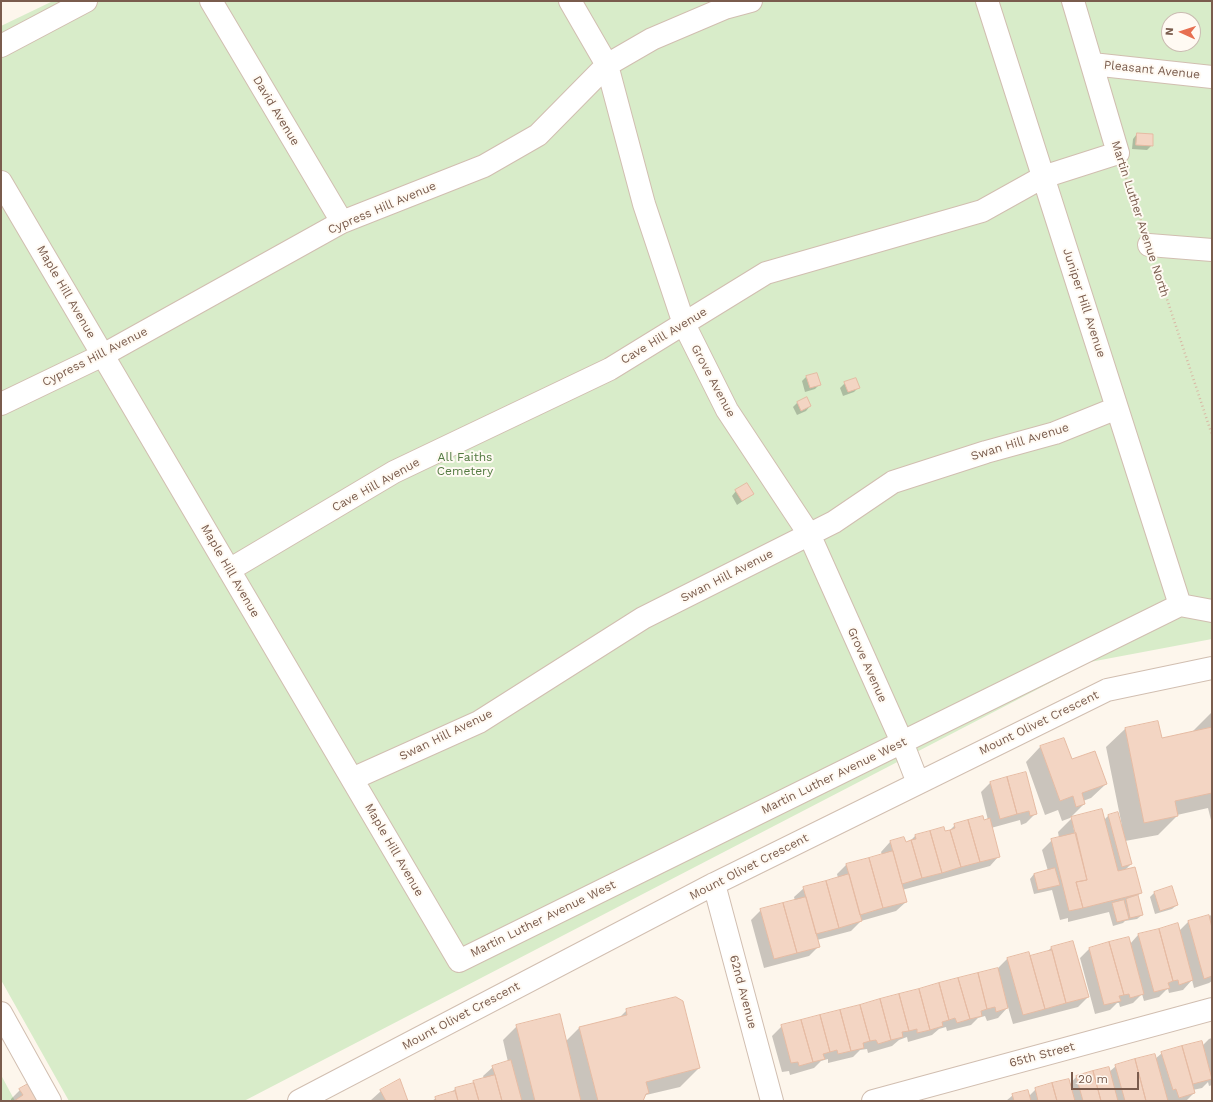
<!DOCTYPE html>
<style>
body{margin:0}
#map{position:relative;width:1213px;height:1102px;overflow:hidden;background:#fdf6ec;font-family:"Work Sans",sans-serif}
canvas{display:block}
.frame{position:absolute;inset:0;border:2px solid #7a5c4d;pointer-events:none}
.north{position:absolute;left:1161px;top:12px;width:40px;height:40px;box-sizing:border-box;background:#fffaf3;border:1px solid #cabbb1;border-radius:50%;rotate:273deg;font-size:11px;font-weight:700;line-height:16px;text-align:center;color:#7a5c4d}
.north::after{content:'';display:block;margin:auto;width:14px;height:18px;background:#e76f51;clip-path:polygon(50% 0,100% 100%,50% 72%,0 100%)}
.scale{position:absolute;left:1071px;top:1072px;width:68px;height:18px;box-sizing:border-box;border:2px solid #7a5c4d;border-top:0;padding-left:5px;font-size:12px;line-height:14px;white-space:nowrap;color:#7a5c4d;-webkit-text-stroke:3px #fffaf3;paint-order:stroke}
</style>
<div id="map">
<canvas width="1213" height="1102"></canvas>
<div class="frame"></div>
<div class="north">N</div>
<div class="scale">20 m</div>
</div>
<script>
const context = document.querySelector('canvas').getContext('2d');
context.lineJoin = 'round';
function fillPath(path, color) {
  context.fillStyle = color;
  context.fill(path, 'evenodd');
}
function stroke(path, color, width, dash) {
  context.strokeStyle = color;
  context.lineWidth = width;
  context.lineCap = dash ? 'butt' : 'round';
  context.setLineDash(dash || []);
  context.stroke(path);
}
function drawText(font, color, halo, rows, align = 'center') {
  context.font = font + ' "Work Sans",sans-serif';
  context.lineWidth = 4;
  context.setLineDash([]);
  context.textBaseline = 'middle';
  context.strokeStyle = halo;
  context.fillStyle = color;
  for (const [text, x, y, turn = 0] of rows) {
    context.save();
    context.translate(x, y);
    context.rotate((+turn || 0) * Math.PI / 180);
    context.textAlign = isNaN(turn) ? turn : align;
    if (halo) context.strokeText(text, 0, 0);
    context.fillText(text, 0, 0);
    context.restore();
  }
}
fillPath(new Path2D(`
 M53,1H1212V639L1090,662L244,1101H69L1,980V26ZM1169,20H1193V44H1169Z
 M1,1075L15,1101H1Z`), '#d8ecc9');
fillPath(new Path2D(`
 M1137,134L1152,145L1147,150L1132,149L1133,139Z
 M806,377L819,385L815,389L805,392L802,381Z
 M845,383L858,388L854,392L843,396L840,388Z
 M806,398L810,406L806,411L797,415L793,407L797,403Z
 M736,491L753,494L737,505L732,496Z
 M1212,712V824L1208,808L1177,815V816L1158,835L1125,841L1131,864L1124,871L1141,893L1137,896L1142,915L1137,919L1125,921L1123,923L1113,926L1109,912L1068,922V918L1060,920L1052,890L1034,894L1030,879L1034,874L1048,871L1042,850L1052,840L1059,838L1058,832L1072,818L1104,820L1108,816L1121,827L1122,826L1106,747L1125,729L1161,739L1194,732L1193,731ZM1073,826H1075L1076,838Z
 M1064,739L1072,761L1106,784L1091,798L1083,801L1084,804L1070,818L1062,821L1058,810L1045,815L1026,762L1040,747Z
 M1025,773L1036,813L1026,823L1021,825L1020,820L991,828L999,856L990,866L902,890L906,902L896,911L861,921L851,931L817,940L819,946L809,956L764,968L751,920L761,910L795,901L794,897L804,888L838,878L837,874L846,865L882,855L881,852L890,842L904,838L905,843L909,842L915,836L943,828L944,832L949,831L955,825L988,820L981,792L990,783Z
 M1154,893L1177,905L1172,909L1155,914L1150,897Z
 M1212,915V981L1209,983L1194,988L1192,980L1183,990L1169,993L1168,989L1166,990L1159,997L1144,1001L1142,994L1133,1003L1120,1007L1119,1003H1117L1110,1010L1095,1014L1080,958L1089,949L1130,944L1138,935L1177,925L1179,931L1188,922Z
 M1051,948L1088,997L1078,1007L1013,1024L1008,1007L998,1018L987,1021L985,1016L978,1018L971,1025L947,1031L946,1027L939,1029L932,1035L908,1042L907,1037L899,1040L892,1046L868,1053L867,1049L860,1050L853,1057L828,1063V1059L821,1061L814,1068L790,1075L789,1071L782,1072L772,1036L782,1026L997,969L1007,959L1029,954V957L1046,953Z
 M627,1010L699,1068L680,1087L646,1095L642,1101H432L436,1098L451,1093L455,1089L471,1085L474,1082L484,1079L483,1076L493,1067L508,1062L503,1040L517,1026L566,1041L579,1028L619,1018Z
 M1212,1038V1085L1209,1086L1208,1082L1202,1088L1193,1090L1194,1093L1186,1101H1006L1013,1095L1029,1096L1036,1089L1070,1084L1076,1077L1109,1072L1116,1066L1155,1059L1162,1053L1201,1042L1202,1046L1209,1039Z
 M20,1090L40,1101H11V1099Z
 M381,1091L407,1101H372L371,1100Z`), '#0003');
const building = new Path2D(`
 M1137,133L1153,134V146L1136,145Z
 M817,373L821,385L810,388L806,376Z
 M856,378L860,388L848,392L844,382Z
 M807,397L811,406L801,411L797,402Z
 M747,483L754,494L742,501L735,490Z
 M1158,721L1162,738L1212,727V793L1175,801L1178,816L1144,823L1125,728Z
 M1064,738L1072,759L1095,751L1107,784L1082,793L1085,804L1076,807L1073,796L1060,801L1040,746Z
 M1026,772L1037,814L1030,816L1029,811L1017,814L1007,777Z
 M1007,777L1017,814L1000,819L990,782Z
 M1102,809L1118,871L1135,867L1142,893L1083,908L1076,882L1087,880L1071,817Z
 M1118,812L1132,864L1122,867L1108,815Z
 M983,816L984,820L990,818L1000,857L980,862L968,820Z
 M968,820L980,862L961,867L950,830L955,828L954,824Z
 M944,827L945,831L950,830L961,867L942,873L930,831Z
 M930,831L942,873L922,878L911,840L916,839L915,835Z
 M1076,833L1087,880L1076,882L1083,908L1069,911L1051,839Z
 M904,837L906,842L911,840L922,878L902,884L890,841Z
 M893,851L907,902L883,908L869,858Z
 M869,858L883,908L860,915L846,864Z
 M1055,868L1060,885L1038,890L1034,874Z
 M849,874L862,921L839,928L826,881Z
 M826,881L839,928L816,934L803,887Z
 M1172,886L1178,905L1160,911L1154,892Z
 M1138,895L1143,915L1130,918L1126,899Z
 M806,897L820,947L797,953L783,903Z
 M1124,900L1129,919L1117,922L1112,903Z
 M783,903L797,953L774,959L760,909Z
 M1209,915L1212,928V976L1204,979L1188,921Z
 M1178,923L1193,980L1179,985L1178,980L1173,981L1159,929Z
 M1159,929L1173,981L1168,983L1170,988L1154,992L1138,934Z
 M1129,937L1144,994L1130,998L1129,994L1124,995L1109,942Z
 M1073,941L1089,997L1066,1003L1051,947Z
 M1109,942L1124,995L1119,996L1121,1001L1104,1005L1089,948Z
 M1052,950L1066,1003L1045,1009L1030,956Z
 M1029,952L1045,1009L1023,1015L1007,958Z
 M998,968L1008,1008L996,1012L995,1007L987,1009L978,973Z
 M978,973L987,1009L981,1011L982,1016L970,1019L958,978Z
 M958,978L970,1019L957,1023L955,1018L949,1020L939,983Z
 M939,983L949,1020L942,1022L943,1026L930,1030L919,989Z
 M919,989L930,1030L917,1033V1029L909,1031L899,994Z
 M899,994L909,1031L902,1032L903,1037L891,1040L880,999Z
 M676,997L683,1001L700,1068L646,1082L649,1093L646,1094L643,1101H598L579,1027L627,1015L626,1009Z
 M880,999L891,1040L878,1044L876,1040L870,1041L860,1005Z
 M860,1005L870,1041L863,1043L864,1048L851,1051L840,1010Z
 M840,1010L851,1051L838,1054L837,1050L830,1052L820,1015Z
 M560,1014L581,1101H535L516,1025Z
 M820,1015L830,1052L823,1054L825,1059L813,1062L801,1020Z
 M801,1020L813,1062L799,1066L798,1062L791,1063L781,1025Z
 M1202,1041L1212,1079L1193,1084L1182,1046Z
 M1182,1046L1195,1093L1179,1098L1176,1089L1173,1090L1161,1052Z
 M1155,1054L1168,1101H1146L1135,1059Z
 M1135,1059L1146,1101H1125L1115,1065Z
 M511,1060L522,1101H502L495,1075L492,1066Z
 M1109,1067L1118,1101H1101L1093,1071Z
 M1093,1071L1101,1101H1083L1076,1076Z
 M495,1075L502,1101H479L473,1081Z
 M400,1079L408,1101H386L380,1090Z
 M1069,1079L1075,1101H1057L1052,1083Z
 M474,1083L479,1101H458L455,1088Z
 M1052,1083L1057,1101H1038L1035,1088Z
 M28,1084L41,1101H14L23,1095L19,1089Z
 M1028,1090L1031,1101H1014L1012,1094Z
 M455,1091L458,1101H436L435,1097Z`);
fillPath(building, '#f3d5c3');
stroke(building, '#e6bba3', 1);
const minor = new Path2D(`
 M211,1L342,222
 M570,1L607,65L644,204L684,324L727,410L809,534L902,742L918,783
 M987,1L1180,605
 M1,46L86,1
 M1092,64L1212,77
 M1,182L459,961L1180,605L1212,611
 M1149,245L1212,250
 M1,404L103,355L342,222L484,166L538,135L607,65L652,39L725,8L751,1
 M229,570L394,472L610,369L766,273L982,211L1043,177L1118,153L1073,1
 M352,779L479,722L643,618L834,522L893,482L986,452L1055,433L1117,408
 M714,884L772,1101
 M1,1013L50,1101
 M299,1101L714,884L1107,690L1212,668
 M873,1101L1212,1009`);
stroke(minor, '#d1beb0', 24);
stroke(new Path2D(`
 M1125,174L1142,224
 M1157,269L1212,435`), '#d9b8a5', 2.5, [1, 3]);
stroke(minor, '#fff', 22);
drawText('12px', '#7a5c4d', '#fffaf3', [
 ["Pleasant Avenue",1152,70,6],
 ["David Avenue",276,111,59],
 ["Cypress Hill Avenue",382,208,-23],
 ["Martin Luther Avenue North",1140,219,72],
 ["Maple Hill Avenue",66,292,60],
 ["Juniper Hill Avenue",1084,303,72],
 ["Cave Hill Avenue",664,336,-31],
 ["Cypress Hill Avenue",95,357,-27],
 ["Grove Avenue",713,381,62],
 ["Swan Hill Avenue",1020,442,-17],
 ["Cave Hill Avenue",376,485,-29],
 ["Maple Hill Avenue",230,571,60],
 ["Swan Hill Avenue",727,576,-27],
 ["Grove Avenue",867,665,66],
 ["Mount Olivet Crescent",1039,723,-26],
 ["Swan Hill Avenue",446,735,-26],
 ["Martin Luther Avenue West",834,776,-26],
 ["Maple Hill Avenue",394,850,60],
 ["Mount Olivet Crescent",749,867,-27],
 ["Martin Luther Avenue West",543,919,-26],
 ["62nd Avenue",743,992,75],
 ["Mount Olivet Crescent",461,1016,-28],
 ["65th Street",1042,1055,-15]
]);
drawText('12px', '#537a41', '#fffaf3', [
 ["All Faiths",465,457],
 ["Cemetery",465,471]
]);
</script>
